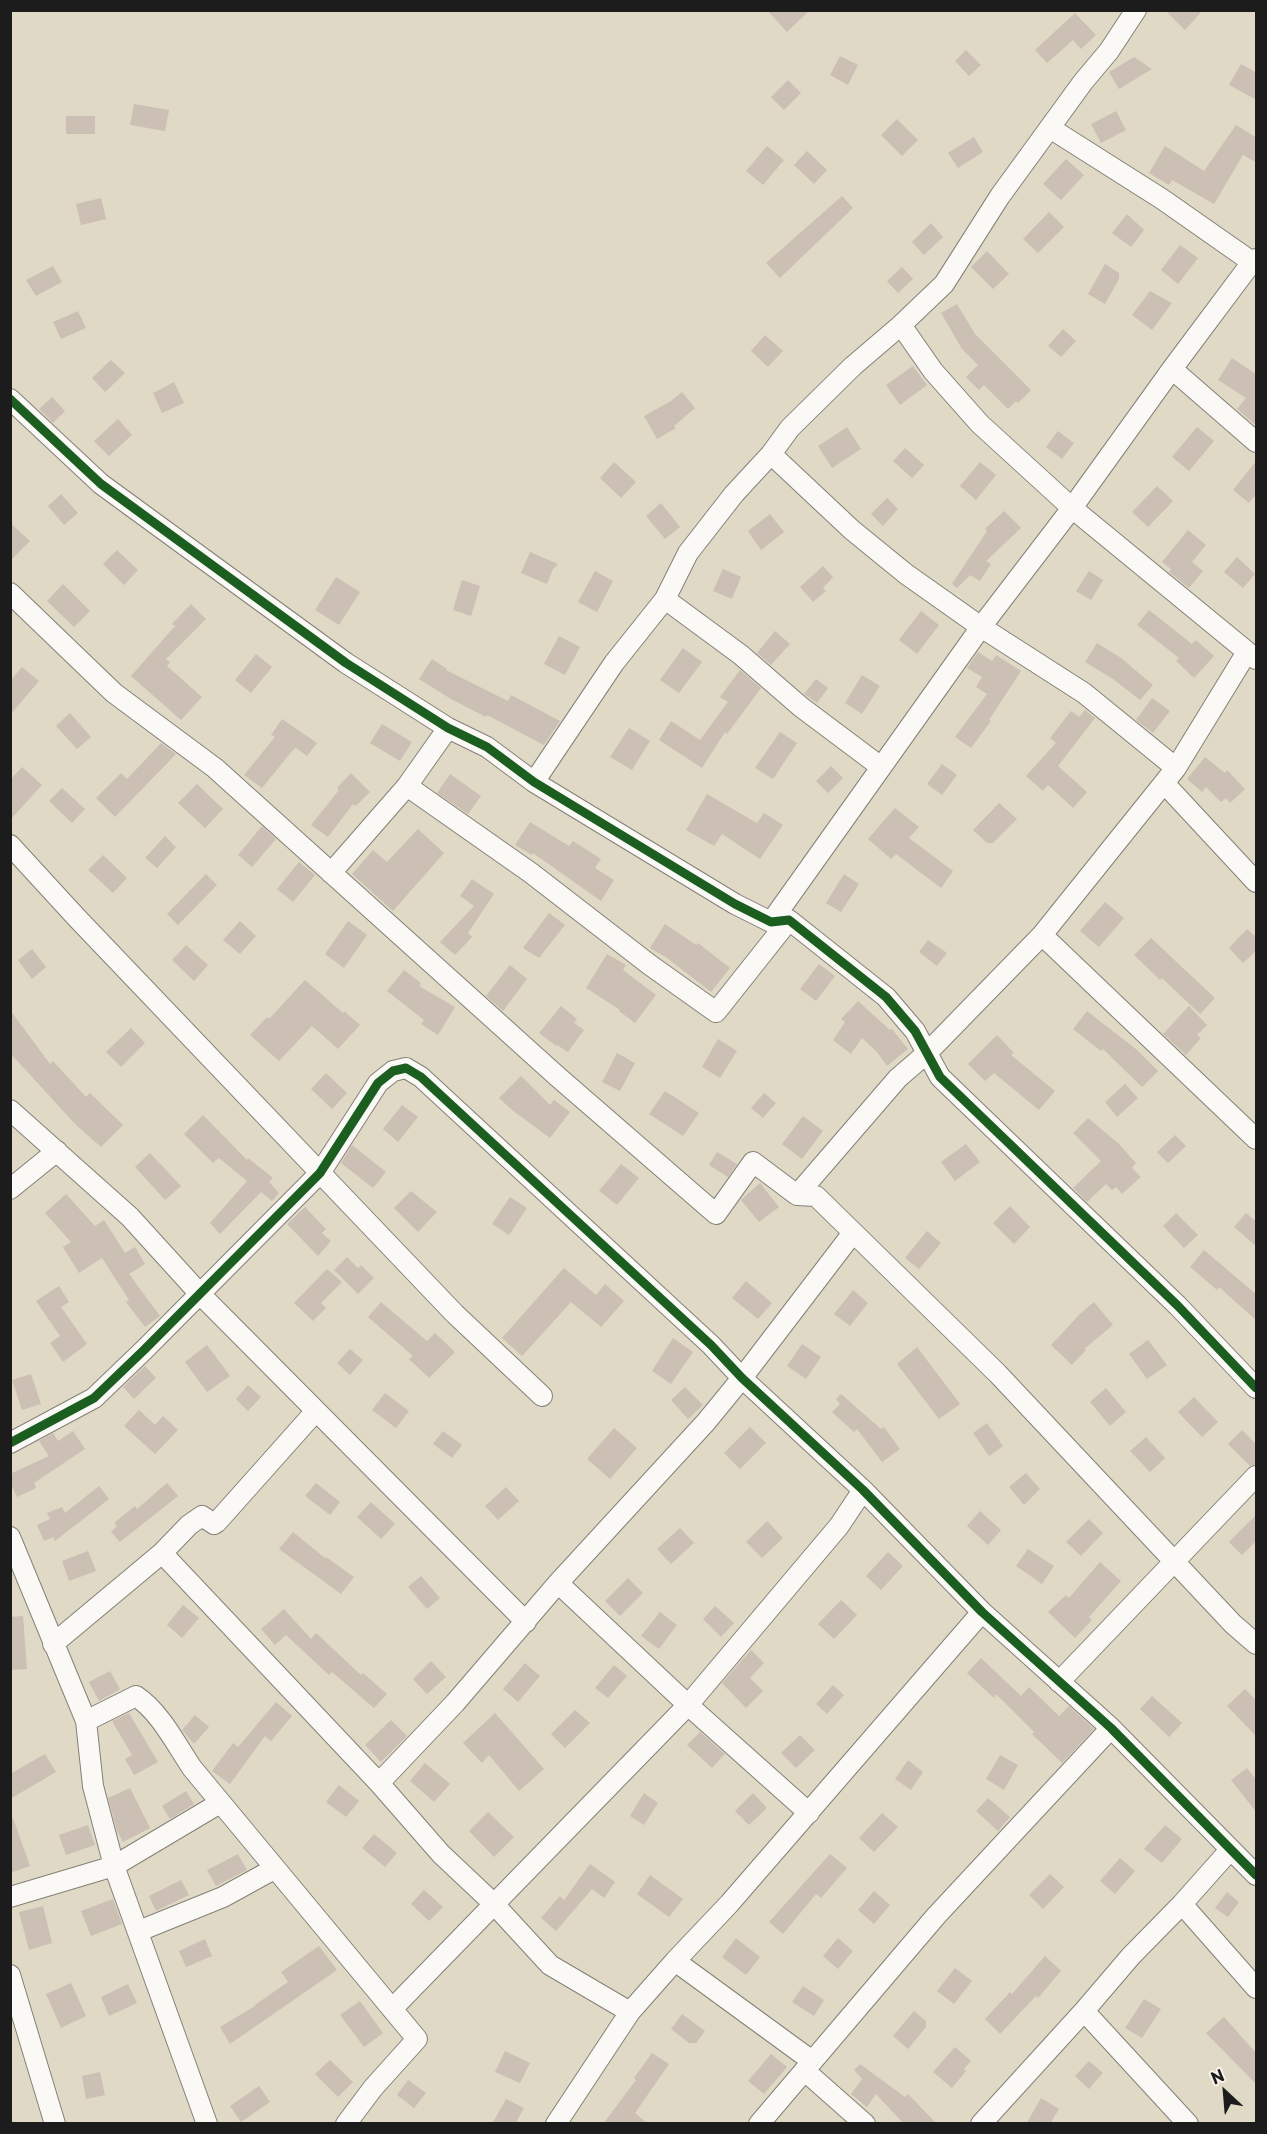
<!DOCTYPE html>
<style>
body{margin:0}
#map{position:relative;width:1267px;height:2134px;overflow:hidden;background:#e0d9c6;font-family:"Playpen Sans",sans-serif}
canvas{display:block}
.frame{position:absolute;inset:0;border:12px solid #1c1c1c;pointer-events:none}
.north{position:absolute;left:1195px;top:2062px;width:60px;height:60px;-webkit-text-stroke:4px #f7f3e8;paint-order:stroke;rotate:334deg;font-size:16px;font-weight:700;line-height:24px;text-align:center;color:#1c1c1c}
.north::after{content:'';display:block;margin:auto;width:21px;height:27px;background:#1c1c1c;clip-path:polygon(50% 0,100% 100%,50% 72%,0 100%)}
</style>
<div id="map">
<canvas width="1267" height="2134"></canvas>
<div class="frame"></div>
<div class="north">N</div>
</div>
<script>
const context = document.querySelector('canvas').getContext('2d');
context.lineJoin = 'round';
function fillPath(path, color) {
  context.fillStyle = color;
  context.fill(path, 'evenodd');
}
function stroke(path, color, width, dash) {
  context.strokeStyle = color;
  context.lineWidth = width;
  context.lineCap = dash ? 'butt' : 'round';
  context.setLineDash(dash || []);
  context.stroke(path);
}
fillPath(new Path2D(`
 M767,10H810L787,32Z
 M1165,10H1203L1185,30Z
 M1075,13L1096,35L1081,49L1073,40L1047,63L1035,50Z
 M966,50L981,65L969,76L955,61Z
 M840,56L858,65L848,85L830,75Z
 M1134,57L1152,69L1119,89L1109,72Z
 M1241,64L1257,73V100L1229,85Z
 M788,80L801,93L784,110L771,97Z
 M134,104L169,110L165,131L130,125Z
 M1116,111L1126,130L1101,143L1091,124Z
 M66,116H95V134H66Z
 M897,119L918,140L902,156L881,135Z
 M1236,125L1257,138V163L1243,155L1214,204L1172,180L1169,185L1149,173L1165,146L1204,171Z
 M974,137L983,152L958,168L948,153Z
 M767,146L784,160L763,185L746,171Z
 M807,151L827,170L814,184L794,165Z
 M1066,159L1084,175L1061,200L1043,184Z
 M842,196L853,208L780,278L766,263Z
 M101,198L106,219L81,225L76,204Z
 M1049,212L1064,227L1038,253L1023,239Z
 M1127,214L1144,230L1131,247L1112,233Z
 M931,223L943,237L924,255L912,242Z
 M1180,245L1198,258L1178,284L1161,270Z
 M987,251L1009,274L993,289L971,267Z
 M1105,264L1119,273V279L1105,304L1088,294Z
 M53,266L62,282L36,296L26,280Z
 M902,267L913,279L898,293L887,281Z
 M1150,291L1172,303L1152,330L1132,315Z
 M957,304L975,334L1031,390L1018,403L1016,401L1008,409L984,385L979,390L966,377L978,365L962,349L941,313Z
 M78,311L86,328L61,339L53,322Z
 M1063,329L1076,341L1061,357L1048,346Z
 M765,335L783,351L768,367L751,351Z
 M1232,358L1257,375V426L1237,409L1246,398L1218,380Z
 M111,360L125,373L105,392L92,378Z
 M913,366L927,385L900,405L886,385Z
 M174,382L184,403L162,413L153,393Z
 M682,392L695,408L674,426L676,428L657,439L644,416L671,401Z
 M52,397L65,411L53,423L39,409Z
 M118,419L132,435L109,456L94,441Z
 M847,427L861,449L832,468L818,446Z
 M1197,427L1214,441L1189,471L1172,457Z
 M1058,431L1074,443L1062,459L1046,447Z
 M905,448L924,465L912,478L893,461Z
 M1257,460V493L1249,503L1233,490Z
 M614,462L636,482L621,498L600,478Z
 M980,462L996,475L976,500L960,486Z
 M1157,486L1173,501L1148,527L1132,512Z
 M61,494L78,513L64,525L48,506Z
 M887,498L898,509L883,526L871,514Z
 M661,503L680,527L665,539L646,516Z
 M1004,511L1021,528L986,561L991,564L980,581L970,575L957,588L952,584L987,531L985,529Z
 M770,514L784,532L761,550L748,531Z
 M10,523L30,541L10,561Z
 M1188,530L1206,545L1192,562L1203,571L1189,588L1169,572L1171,569L1162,562Z
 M117,550L138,570L124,585L103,564Z
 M530,552L558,564L553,569L547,584L521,573Z
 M1237,557L1255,574L1243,588L1224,572Z
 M823,566L833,577L823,588L826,591L813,602L800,587Z
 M723,569L741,577L732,599L713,591Z
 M595,571L613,581L597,612L578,602Z
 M1089,571L1103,580L1091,600L1076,591Z
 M336,577L360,592L339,625L315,610Z
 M462,580L480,586L471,616L453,610Z
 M63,584L90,611L74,627L47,601Z
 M191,604L206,619L166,659L170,662L167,666L202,697L181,720L131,676L175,626L172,624Z
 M1149,610L1192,644L1196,640L1214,656L1194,678L1176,661L1179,658L1137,625Z
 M921,611L939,625L917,654L899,640Z
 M775,631L790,644L771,665L757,653Z
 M559,636L580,647L565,675L544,664Z
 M1097,643L1121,658L1153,685L1140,700L1113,679L1085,662Z
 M683,648L702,662L679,693L660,680Z
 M978,652L992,661L996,655L1021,671L989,720L991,721L971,748L955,737L987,694L976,687L982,677L967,668Z
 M256,654L272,667L251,693L235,680Z
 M432,659L447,669L446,670L508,701L511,695L560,721L544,745L487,715L486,717L451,699L419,679Z
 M22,667L39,681L10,715V681Z
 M740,670L761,688L727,734L725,732L702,768L659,740L671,721L700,740L728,702L720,697Z
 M862,675L880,686L862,714L845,703Z
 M816,679L828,688L817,703L804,694Z
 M1152,698L1170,711L1153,733L1136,720Z
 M1085,710L1095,718L1058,766L1087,792L1073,808L1048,785L1043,791L1026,776L1056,743L1050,738L1071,711L1079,717Z
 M70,713L91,737L77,749L56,726Z
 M282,719L317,743L307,756L296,748L293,750L262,788L244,775L275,737L271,735Z
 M382,724L412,742L400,761L370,743Z
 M629,728L650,741L632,770L610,757Z
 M780,732L797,743L773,779L755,768Z
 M161,743L176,754L115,817L96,798L121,773L127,779Z
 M1205,757L1225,773L1227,770L1245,789L1230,803L1226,798L1221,802L1206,787L1202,792L1187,779Z
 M942,764L957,775L942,795L927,784Z
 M831,766L843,778L828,793L816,781Z
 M22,767L42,785L10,820V780Z
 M351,773L370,792L356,806L353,804L328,837L311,825L339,790L337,788Z
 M450,774L481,796L468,814L437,793Z
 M197,784L223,809L205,828L178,803Z
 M62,788L85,809L72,823L49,801Z
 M707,794L757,823L764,813L783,825L760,859L722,834L714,846L686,830Z
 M999,803L1017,819L993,843H987L973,830Z
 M895,808L919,827L909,838L953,871L941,888L896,854L891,859L868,839Z
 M530,822L569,846L573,841L601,859L595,868L614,880L601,901L533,853L532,855L515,845Z
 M262,826L276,839L252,867L238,855Z
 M418,829L444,853L393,911L352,874L373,850L387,862Z
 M165,836L176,847L157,868L145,858Z
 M103,855L127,878L113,893L88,870Z
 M299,862L315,875L293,902L277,889Z
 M206,874L217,885L178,925L167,914Z
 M844,874L859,884L841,912L826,903Z
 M472,879L494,894L468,933L472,937L455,955L440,942L474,906L460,896Z
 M1105,902L1124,918L1099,947L1080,931Z
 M549,913L565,925L539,958L523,948Z
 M240,921L256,936L240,954L223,940Z
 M348,921L367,935L344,968L325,954Z
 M665,924L696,945L698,943L730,968L711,992L667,958L650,948Z
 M1247,929L1257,938V950L1243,963L1229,948Z
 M1151,938L1215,998L1200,1014L1162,978L1160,980L1134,955Z
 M928,940L947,953L937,966L919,952Z
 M186,945L208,965L194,981L172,960Z
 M32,949L46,967L32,979L18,960Z
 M607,954L626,965L623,970L656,995L635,1023L619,1011L620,1010L586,988Z
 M819,964L835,976L816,1001L800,989Z
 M510,965L527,979L503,1011L486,996Z
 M404,970L421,983L419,986L455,1007L438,1035L421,1024L424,1020L387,991Z
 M305,980L343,1013L344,1011L360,1025L338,1049L312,1026L279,1061L250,1035L267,1017L269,1019Z
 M858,1001L890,1030L892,1029L908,1049L887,1066L877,1052L862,1038L851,1054L833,1040L845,1022L841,1019Z
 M561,1006L577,1019L574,1023L584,1030L568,1052L557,1045L556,1046L539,1033Z
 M1189,1006L1207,1025L1197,1035L1201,1038L1186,1055L1163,1034Z
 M10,1010L50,1064L53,1061L86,1097L90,1093L123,1125L101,1147L76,1125L10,1053Z
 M1087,1011L1137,1050L1158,1071L1142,1087L1103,1049L1101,1051L1073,1029Z
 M131,1028L145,1043L121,1067L106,1052Z
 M997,1035L1014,1053L1011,1055L1055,1091L1039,1110L994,1073L985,1081L968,1064Z
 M718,1039L737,1051L720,1078L702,1067Z
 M617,1053L635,1063L620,1091L602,1082Z
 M326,1073L347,1093L332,1109L311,1089Z
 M521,1076L550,1105L554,1100L570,1112L550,1138L512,1110L499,1098Z
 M1125,1084L1138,1098L1117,1117L1105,1102Z
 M665,1091L699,1113L683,1136L649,1114Z
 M764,1093L776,1103L763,1118L751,1108Z
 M402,1105L418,1117L398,1142L383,1129Z
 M203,1115L247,1160L248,1158L273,1178L269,1182L279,1193L272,1201L261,1192L220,1234L210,1223L247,1181L219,1158L213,1163L184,1134Z
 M803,1116L823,1131L802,1159L782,1144Z
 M1088,1118L1118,1143L1136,1163L1132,1168L1141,1177L1122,1194L1116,1187L1112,1190L1106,1184L1087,1202L1073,1188L1101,1161L1073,1133Z
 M1175,1135L1186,1146L1168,1163L1157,1152Z
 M966,1144L980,1162L955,1181L941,1162Z
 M352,1145L386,1172L373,1188L341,1163Z
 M717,1152L737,1164L728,1177L709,1165Z
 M150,1153L181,1186L165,1200L135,1167Z
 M621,1164L639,1178L617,1205L599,1191Z
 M760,1183L779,1207L759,1222L741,1200Z
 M411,1191L437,1212L418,1232L394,1208Z
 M66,1194L95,1226L104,1220L125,1253L135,1247L145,1264L129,1274L160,1316L145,1327L126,1302L129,1300L102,1258L79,1273L63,1247L71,1242L45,1213Z
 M510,1197L527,1208L509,1235L492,1224Z
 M1010,1206L1030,1227L1014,1244L993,1223Z
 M305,1207L326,1229L322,1233L331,1241L318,1256L287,1224Z
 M1176,1213L1198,1235L1184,1248L1163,1226Z
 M1246,1213L1257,1222V1247L1234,1227Z
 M927,1231L941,1243L919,1269L905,1258Z
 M1204,1250L1257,1295V1321L1219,1287L1217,1290L1190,1267Z
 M347,1257L358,1268L361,1265L374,1278L358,1294L334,1270Z
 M564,1268L596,1295L605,1284L624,1301L601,1327L571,1302L522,1356L502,1338Z
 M327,1269L342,1282L321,1303L326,1308L313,1321L294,1303Z
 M746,1281L772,1303L758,1319L732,1298Z
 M59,1286L69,1302L61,1307L87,1344L63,1362L50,1343L60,1336L36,1301Z
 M853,1290L868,1303L850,1326L834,1314Z
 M381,1302L427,1341L435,1333L455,1352L429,1378L409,1359L413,1356L368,1317Z
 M1094,1302L1113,1325L1084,1349L1086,1350L1072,1365L1051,1345L1081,1313Z
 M673,1338L693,1352L671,1384L652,1371Z
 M1148,1340L1167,1365L1147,1379L1129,1354Z
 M802,1344L821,1357L806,1379L787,1366Z
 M207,1345L230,1376L207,1392L185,1362Z
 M917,1347L960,1404L939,1419L897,1364Z
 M350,1349L363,1360L350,1375L337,1363Z
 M145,1366L156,1378L134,1399L123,1387Z
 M31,1374L41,1404L22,1410L12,1380Z
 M248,1385L261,1397L248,1411L236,1399Z
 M685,1387L703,1405L688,1419L671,1400Z
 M1106,1388L1126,1412L1110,1426L1090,1402Z
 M385,1393L409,1411L396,1428L372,1410Z
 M841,1394L881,1429L884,1427L900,1449L882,1462L857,1429L854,1432L832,1412L840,1404L836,1399Z
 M1194,1397L1218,1422L1202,1437L1178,1412Z
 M139,1410L155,1425L163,1416L178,1430L155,1454L124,1426Z
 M987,1423L1003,1446L989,1456L973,1433Z
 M750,1427L766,1443L740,1469L724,1453Z
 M614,1428L637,1448L610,1479L587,1459Z
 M1242,1430L1257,1445V1464L1250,1466L1228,1444Z
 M73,1431L85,1449L34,1483L36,1488L17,1497L10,1482V1474L49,1456L39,1441L53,1433L58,1441Z
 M443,1431L462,1445L452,1458L433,1444Z
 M1146,1437L1165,1458L1150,1472L1130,1451Z
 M1026,1473L1040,1489L1024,1505L1009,1487Z
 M167,1483L178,1496L120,1542L111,1532L117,1526L114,1523L135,1506L137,1509Z
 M316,1483L340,1502L330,1515L305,1496Z
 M99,1486L109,1499L55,1541L53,1537L44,1541L37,1525L50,1519L47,1513L62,1507L65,1513Z
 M506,1487L519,1501L498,1520L485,1506Z
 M371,1502L395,1524L381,1539L357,1517Z
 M980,1511L1001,1530L988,1545L967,1526Z
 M1257,1514V1540L1242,1555L1229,1542Z
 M1089,1519L1103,1533L1081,1556L1066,1542Z
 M767,1521L783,1538L762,1558L746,1542Z
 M680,1528L694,1543L671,1564L657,1549Z
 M293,1532L325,1558L326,1557L354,1577L341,1594L279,1549Z
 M1028,1549L1054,1566L1042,1584L1016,1566Z
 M88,1551L96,1571L69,1581L62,1561Z
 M888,1552L903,1566L881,1590L866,1576Z
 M1100,1562L1121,1581L1089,1617L1092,1620L1075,1638L1048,1612L1066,1595L1069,1598Z
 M421,1576L440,1598L427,1609L408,1587Z
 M628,1578L643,1593L620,1616L605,1601Z
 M841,1600L857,1615L834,1639L818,1624Z
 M183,1605L199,1618L182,1638L167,1625Z
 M715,1606L734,1623L721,1637L703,1619Z
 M284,1609L311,1639L316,1633L361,1675L363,1673L387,1694L374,1708L332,1672L329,1675L286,1635L275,1645L261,1629Z
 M660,1612L677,1625L659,1649L641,1636Z
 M23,1616L27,1669L10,1670V1617Z
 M751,1650L764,1663L750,1678L763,1691L746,1708L722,1683Z
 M981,1658L1021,1696L1029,1687L1059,1716L1069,1706L1094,1729L1062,1763L1032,1734L1034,1732L996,1694L994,1698L967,1673Z
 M431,1661L446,1677L427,1694L413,1679Z
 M525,1663L540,1676L518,1702L503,1689Z
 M614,1665L627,1676L608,1698L595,1688Z
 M110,1671L120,1689L99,1701L89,1682Z
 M833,1685L844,1695L827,1714L816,1704Z
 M1245,1689L1257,1701V1737L1227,1706Z
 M1152,1696L1182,1723L1169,1737L1140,1709Z
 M276,1702L292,1716L271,1741L265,1736L230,1784L212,1771L233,1743L238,1747Z
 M575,1710L590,1723L565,1748L551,1734Z
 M129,1713L158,1762L134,1775L125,1759L132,1755L112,1721Z
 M495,1713L544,1769L519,1791L489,1755L482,1763L463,1743Z
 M195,1715L209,1727L194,1744L182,1730Z
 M391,1720L407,1736L381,1762L365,1745Z
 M700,1732L725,1754L712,1768L687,1745Z
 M800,1735L815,1750L796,1768L781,1753Z
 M45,1754L56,1772L10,1799V1774Z
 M1000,1755L1018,1765L1004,1790L986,1779Z
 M908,1760L923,1772L911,1790L895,1779Z
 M425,1763L450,1784L434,1802L410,1781Z
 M1247,1768L1257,1781V1813L1231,1780Z
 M339,1785L359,1801L346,1817L326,1802Z
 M130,1788L150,1828L123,1842L117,1831L108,1798Z
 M186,1791L194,1804L170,1819L162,1806Z
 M644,1793L658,1803L644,1825L630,1816Z
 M753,1793L767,1808L749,1825L735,1811Z
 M988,1798L1010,1817L998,1831L976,1811Z
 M488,1812L514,1837L494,1857L469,1831Z
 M882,1813L898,1827L874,1852L859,1838Z
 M10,1818H13L30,1866L10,1873Z
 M88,1825L95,1845L66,1855L59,1835Z
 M1165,1825L1182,1839L1162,1863L1144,1849Z
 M374,1834L397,1853L385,1867L362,1848Z
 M238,1854L247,1870L216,1886L207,1870Z
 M830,1854L847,1868L821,1898L816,1894L783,1934L769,1922Z
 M1120,1858L1135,1871L1115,1894L1100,1881Z
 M590,1864L615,1882L604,1898L592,1889L556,1931L541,1918L560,1896L564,1900Z
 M1050,1874L1064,1887L1043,1909L1029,1895Z
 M650,1875L683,1899L669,1917L637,1894Z
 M181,1880L189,1895L156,1911L149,1896Z
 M424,1890L443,1907L429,1921L411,1904Z
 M874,1891L890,1905L874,1924L858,1910Z
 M1227,1892L1239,1902L1228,1917L1215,1908Z
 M113,1899L122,1924L91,1936L81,1911Z
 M43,1906L52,1943L29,1950L19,1912Z
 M736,1938L760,1957L746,1975L722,1957Z
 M838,1938L853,1951L838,1969L823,1956Z
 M205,1939L212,1956L186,1967L179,1951Z
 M319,1946L337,1970L230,2044L220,2027L255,2006V2005L288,1982L281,1972Z
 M1045,1956L1061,1971L1038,1998L1036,1996L1000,2034L985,2019L1010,1992L1012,1994Z
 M955,1968L972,1981L954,2004L937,1991Z
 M71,1983L86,2016L61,2028L46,1994Z
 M128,1984L137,2003L109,2016L101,1997Z
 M803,1986L824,2000L814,2016L792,2002Z
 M1144,1999L1161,2009L1142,2038L1125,2028Z
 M360,2001L383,2033L364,2047L340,2015Z
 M914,2011L926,2021V2027L908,2049L893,2036Z
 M682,2014L705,2031L696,2043H689L671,2029Z
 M1224,2017L1257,2054V2085L1206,2033Z
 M955,2047L971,2061L964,2069L966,2071L952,2088L933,2072Z
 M505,2051L530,2063L520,2083L495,2072Z
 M652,2053L669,2064L635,2113L648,2124H603L636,2080L634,2078Z
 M771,2054L787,2067L764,2094L748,2081Z
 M330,2060L353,2082L338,2097L315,2074Z
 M1089,2061L1103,2073L1089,2089L1075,2076Z
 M860,2064L905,2097L908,2094L937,2124H904L876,2094L867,2107L851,2094L862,2079L854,2070Z
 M100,2072L105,2095L86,2099L82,2076Z
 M408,2080L426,2093L414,2108L397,2095Z
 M259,2086L270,2102L241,2122L230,2106Z
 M1041,2098L1059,2109L1050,2124H1026Z
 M506,2099L524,2108L515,2124H492Z`), '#ccbfb4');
const street = new Path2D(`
 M1050,128L1162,199L1252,262
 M901,325L933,371L980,424L1072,508L1256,659
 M1172,369L1256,442
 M10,399L101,484L346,663L448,728L487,747L534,782L735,904L771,922L789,920L886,997L915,1031L940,1077L1178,1306L1256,1388
 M771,454L852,530L906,574L981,627L1084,693L1176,768
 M10,593L114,693L215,768L558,1077L716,1214L753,1162L797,1195L816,1196L998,1374L1233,1624L1256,1644
 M665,599L741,655L801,707L881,767
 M534,782L614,663L665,599L688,553L734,494L771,454L790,428L853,366L901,325L944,284L1000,196L1083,82L1109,51L1136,10
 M1164,783L1256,882
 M407,786L531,873L650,965L716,1012L789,920
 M10,845L77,918L455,1314L542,1396
 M331,873L407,786L448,728
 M771,922L981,627L1072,508L1172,369L1252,262L1256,259
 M1042,935L1256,1139
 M10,1110L130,1217L200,1294L526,1622
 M10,1189L57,1151
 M797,1195L898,1078L927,1053L1042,935L1176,768L1247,652
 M10,1443L94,1398L144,1350L320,1173L378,1083L393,1071L406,1068L421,1077L711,1345L742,1378L863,1490L982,1612L1111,1728L1256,1875
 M10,1537L86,1721L93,1786L114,1866L207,2124
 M162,1553L379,1783L441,1854L493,1903L550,1965L630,2012
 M558,1583L688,1705L809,1813
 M53,1644L162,1553L189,1525L202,1516L214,1524L217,1522L315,1412
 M1059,1682L1256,1476
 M86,1721L136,1696C160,1712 176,1744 192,1768L417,2039L373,2088L346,2124
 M379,1783L455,1703L558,1583L706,1422L742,1378L852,1234
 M10,1897L114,1866L220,1803
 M1182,1904L1256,1988
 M139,1931L223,1897L274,1869
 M675,1961L812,2061
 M10,1975L55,2124
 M392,2009L688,1705L839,1526L863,1490
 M1084,2011L1188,2124
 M805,2071L865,2124
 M556,2124L630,2012L675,1961L729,1904L982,1612
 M759,2124L936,1916L1111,1728
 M981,2124L1084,2011L1131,1956L1182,1904L1230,1850`);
stroke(street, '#848077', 22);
stroke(street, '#faf9f6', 20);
stroke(new Path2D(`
 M10,399L101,484L346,663L448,728L487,747L534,782L735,904L771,922L789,920L886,997L915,1031L940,1077L1178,1306L1256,1388
 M10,1443L94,1398L144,1350L320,1173L378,1083L393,1071L406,1068L421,1077L711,1345L742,1378L863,1490L982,1612L1111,1728L1256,1875`), '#1b5e20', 9);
</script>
